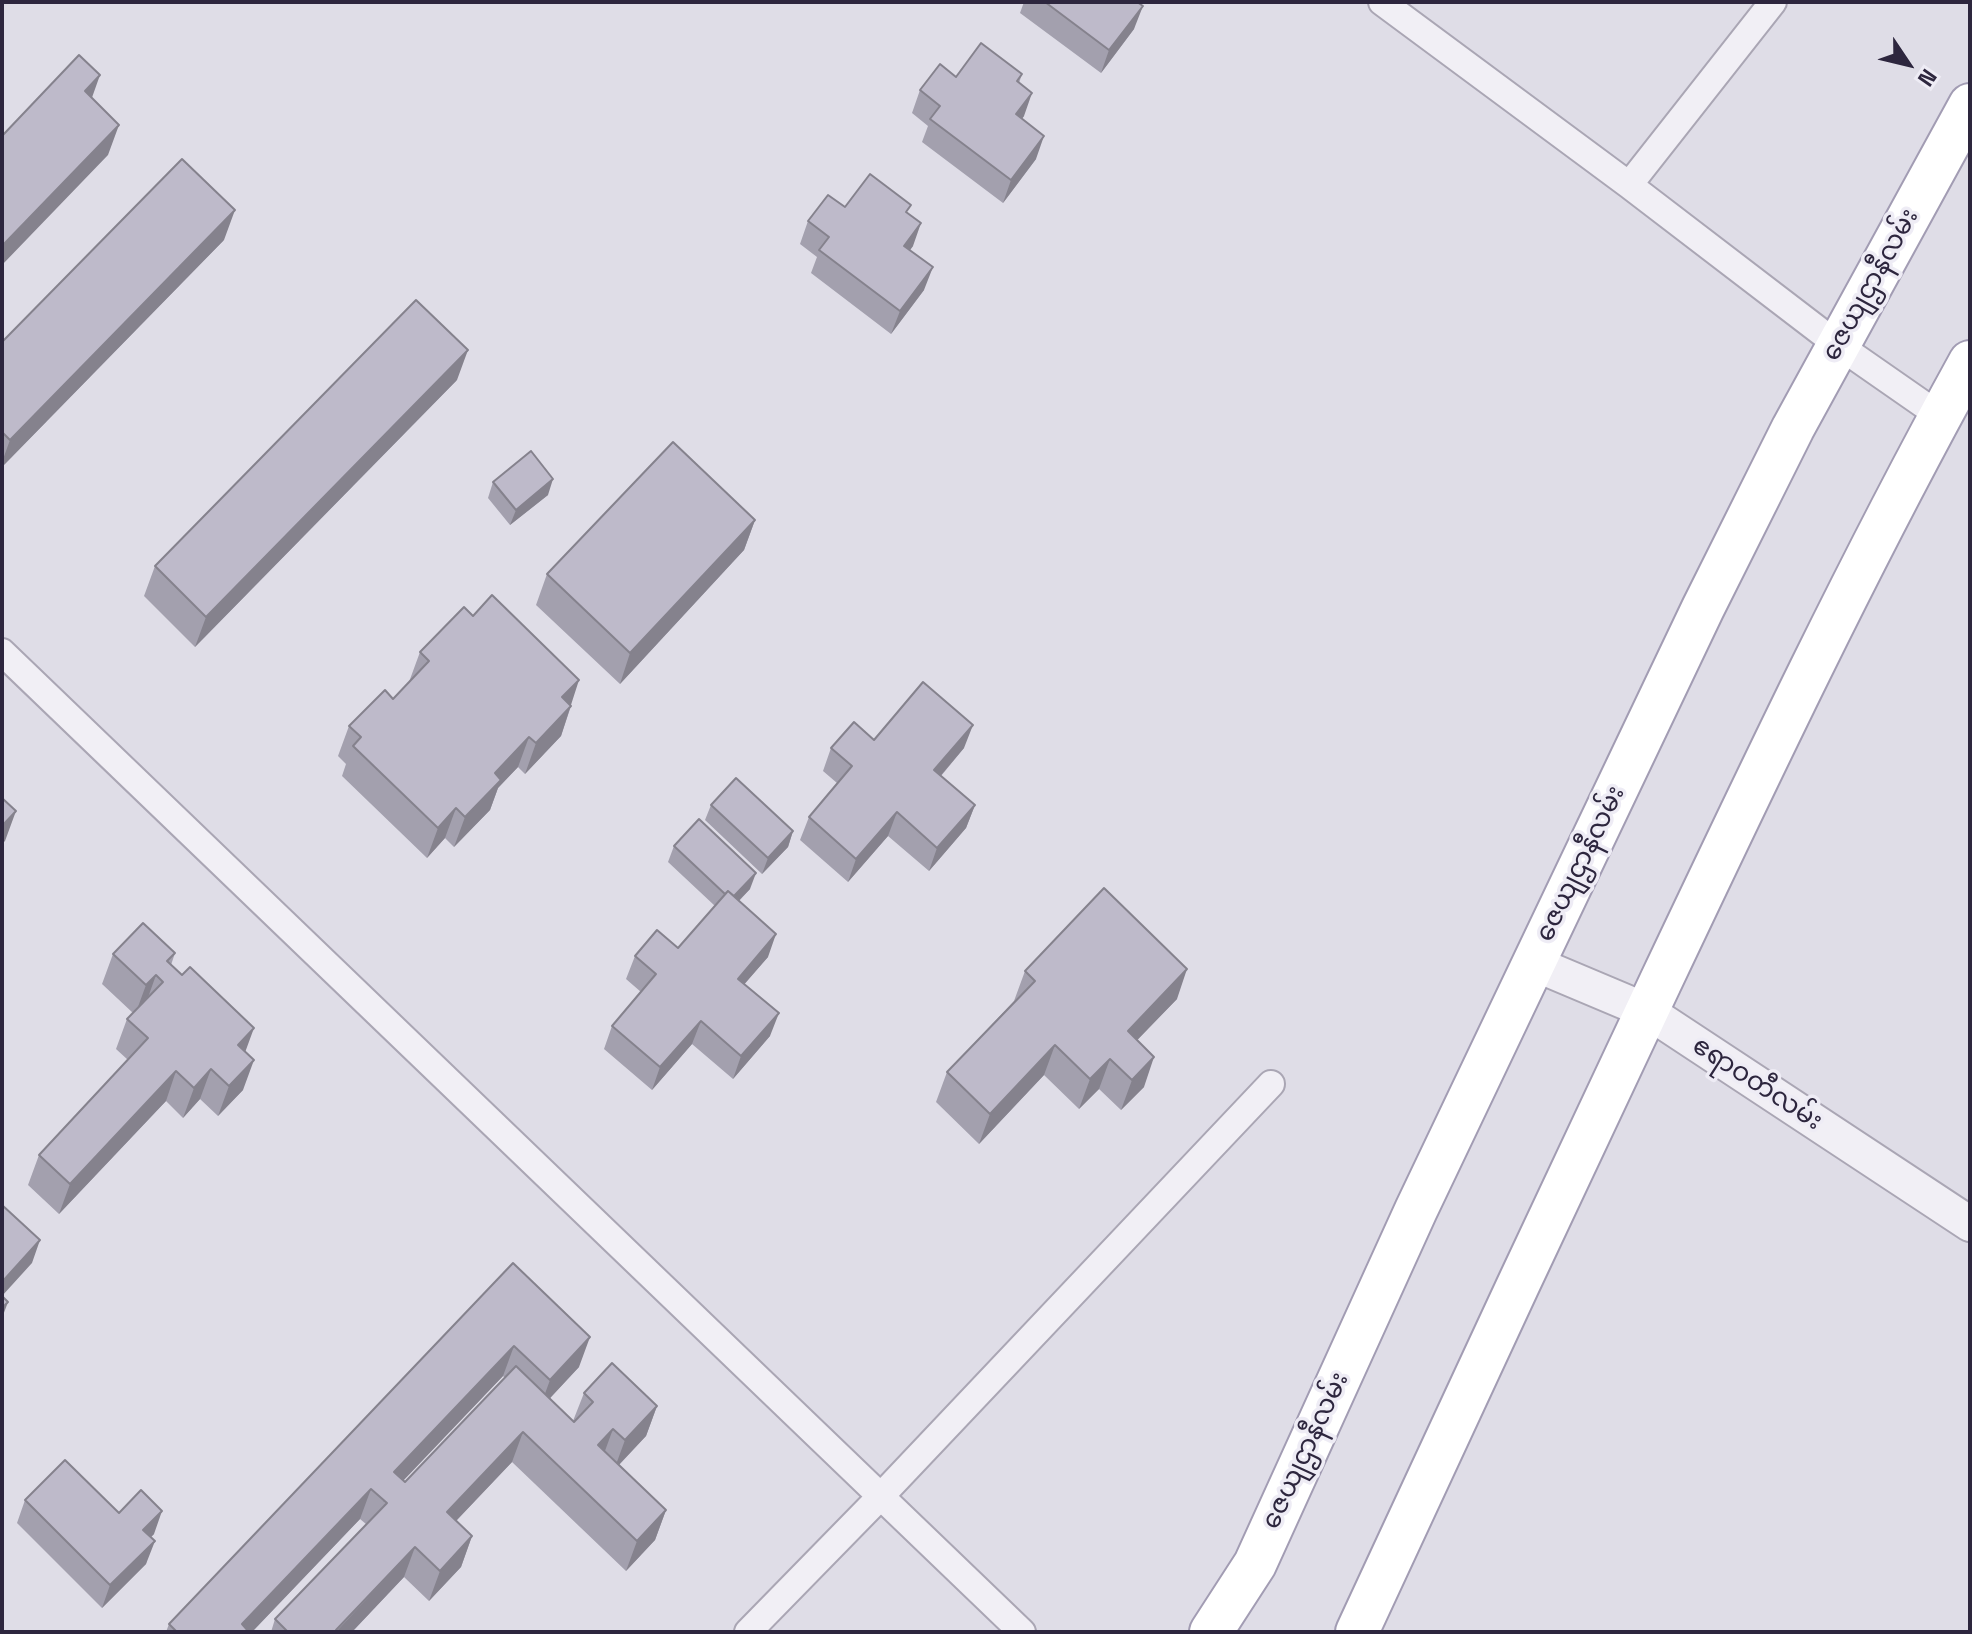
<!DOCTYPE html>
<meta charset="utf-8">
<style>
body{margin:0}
#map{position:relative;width:1972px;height:1634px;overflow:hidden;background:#dfdde7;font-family:"Space Grotesk",sans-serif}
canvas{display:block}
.frame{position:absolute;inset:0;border:4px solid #2d263e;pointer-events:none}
.north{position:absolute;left:1868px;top:24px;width:80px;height:80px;-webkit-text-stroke:6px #eeecf5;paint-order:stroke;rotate:125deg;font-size:22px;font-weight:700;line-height:32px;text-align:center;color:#2d263e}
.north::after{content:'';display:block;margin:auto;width:28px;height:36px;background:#2d263e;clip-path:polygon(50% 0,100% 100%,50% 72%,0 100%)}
</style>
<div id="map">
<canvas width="1972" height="1634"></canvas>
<div class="frame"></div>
<div class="north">N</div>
</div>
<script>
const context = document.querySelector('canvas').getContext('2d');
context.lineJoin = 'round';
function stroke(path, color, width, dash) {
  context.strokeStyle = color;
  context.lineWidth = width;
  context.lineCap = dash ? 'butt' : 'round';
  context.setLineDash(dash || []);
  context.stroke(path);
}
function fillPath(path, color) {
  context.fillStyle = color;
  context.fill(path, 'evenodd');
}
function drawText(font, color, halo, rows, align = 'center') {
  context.font = font + ' "Space Grotesk","Noto Sans Myanmar",sans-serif';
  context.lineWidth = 7;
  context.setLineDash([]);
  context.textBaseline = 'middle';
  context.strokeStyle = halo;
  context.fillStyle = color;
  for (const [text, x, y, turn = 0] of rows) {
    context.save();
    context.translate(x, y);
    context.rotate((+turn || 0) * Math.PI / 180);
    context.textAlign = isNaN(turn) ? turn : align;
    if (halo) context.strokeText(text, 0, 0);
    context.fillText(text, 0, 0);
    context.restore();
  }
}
const minor = new Path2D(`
 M1382,2L1629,185L1838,345L1940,416
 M1629,185L1773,2
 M2,652L1022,1632
 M748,1632L881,1496L1271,1084`);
const tertiary = new Path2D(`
 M1533,963L1647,1011L1970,1224`);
const primary = new Path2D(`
 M1211,1632L1255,1564L1416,1210L1703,608L1793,428L1970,105
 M1357,1632C1457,1415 1558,1199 1660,983C1759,774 1858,565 1970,362`);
stroke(minor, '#aaa6b4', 30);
stroke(tertiary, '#aaa6b4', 38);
stroke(primary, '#a29cb3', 46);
stroke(minor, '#f1eff5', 26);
stroke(tertiary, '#f1eff5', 34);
stroke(primary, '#fff', 42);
fillPath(new Path2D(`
 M1024,2H1137L1134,29L1101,73L1020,13Z
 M1022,74L1019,83L1024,116L1022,119L1036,159L1003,203L922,142L928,126L912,113L920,90L956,77Z
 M845,207L908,213L913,246L910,250L924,290L891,334L811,273L817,257L800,244L808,221Z
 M224,240L2,467V342Z
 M457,380L195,647L144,596L155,566Z
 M493,482L548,495L510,525L488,498Z
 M755,520L744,550L620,684L536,605L547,574Z
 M420,652L571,706L561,736L525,774L518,767L498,788L490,810L454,847L445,838L427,858L342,776L346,764L338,756L349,726L393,699L409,682Z
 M874,740L964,748L941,776L975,805L966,828L929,871L888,836L848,882L800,840L809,817L837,783L823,771L831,748Z
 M711,805L793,831L788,847L762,874L705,820Z
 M674,846L750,889L739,901L768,957L744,984L770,1036L733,1079L692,1044L652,1090L604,1049L612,1026L641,992L626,979L635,956L678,948L715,906L668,862Z
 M175,953L171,965L245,1052L243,1090L218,1116L200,1099L183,1118L166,1101L59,1214L28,1185L39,1155L128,1060L116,1049L127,1019L133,1013L102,984L113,954Z
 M1025,971L1177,999L1137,1040L1144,1087L1121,1110L1099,1089L1079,1109L1044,1075L979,1144L936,1102L947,1072L1014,1001Z
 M513,1263L579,1367L550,1398L573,1421L584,1393L657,1406L646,1436L619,1465L666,1510L655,1540L626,1571L512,1462L456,1521L472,1536L461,1567L429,1601L404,1577L352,1632H271L275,1619L366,1524L360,1519L252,1632ZM503,1376L505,1378L405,1482L403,1480Z
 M25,1500L119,1513L154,1534L151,1537L146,1564L102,1608L17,1523Z
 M169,1624L177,1632H166Z`), '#a3a0ae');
fillPath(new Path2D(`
 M1143,6L1134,29L1101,73L1109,50Z
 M100,75L89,106L85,91Z
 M1032,93L1024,116L1007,138L1016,114Z
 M119,125L108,155L2,265V246Z
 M1044,136L1036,159L1003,203L1011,180Z
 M235,210L224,240L2,467V462L10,440Z
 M921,223L913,246L896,269L904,246Z
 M933,267L924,290L891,334L900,311Z
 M468,350L457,380L195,647L206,617Z
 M553,479L548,495L510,525L516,510Z
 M755,520L744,550L620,684L630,653Z
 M579,680L561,736L525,774L536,743L562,697Z
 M973,725L964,748L926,793L934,770Z
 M529,737L518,767L498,788L490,810L454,847L465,817L495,773Z
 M975,805L966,828L929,871L937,848Z
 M456,808L445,838L427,858L438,828Z
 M16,811L5,841L2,844V826Z
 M897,812L888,836L848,882L856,859Z
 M793,831L788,847L762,874L768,858Z
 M756,873L750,889L725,915L731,900Z
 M776,934L768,957L729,1002L738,979Z
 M1187,969L1177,999L1117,1061L1128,1031Z
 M156,975L145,1006L135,1015L146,985Z
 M779,1013L770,1036L733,1079L741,1056Z
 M701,1021L692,1044L652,1090L660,1067Z
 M254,1028L243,1058L238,1045Z
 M1055,1045L1044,1075L979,1144L990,1114Z
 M1154,1057L1144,1087L1121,1110L1132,1080Z
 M1110,1059L1099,1089L1079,1109L1090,1079Z
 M254,1060L243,1090L218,1116L229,1086Z
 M211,1069L200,1099L183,1118L194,1088Z
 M176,1071L166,1101L59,1214L70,1184Z
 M40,1240L32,1263L2,1296V1282Z
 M8,1302L2,1318V1308Z
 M590,1337L579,1367L539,1410L550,1380Z
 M514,1346L503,1376L383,1502L394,1472Z
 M657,1406L646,1436L614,1470L625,1440Z
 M613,1429L602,1459L598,1445Z
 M523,1432L512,1462L436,1542L447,1512Z
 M371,1489L360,1519L252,1632H239L242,1624Z
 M666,1510L655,1540L626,1571L637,1541Z
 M162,1511L154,1534L135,1553L143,1530Z
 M472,1536L461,1567L429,1601L440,1571Z
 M155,1541L146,1564L102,1608L110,1585Z
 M415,1547L404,1577L352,1632H336Z`), '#85828d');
const building = new Path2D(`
 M1045,2H1137L1143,6L1109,50Z
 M981,43L1022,74L1017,81L1032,93L1016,114L1044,136L1011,180L930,119L940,106L920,90L940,64L956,77Z
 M79,55L100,75L85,91L119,125L2,246V136Z
 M182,159L235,210L10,440L2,432V342Z
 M870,174L911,205L906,212L921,223L904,246L933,267L900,311L819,250L829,237L808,221L828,195L845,207Z
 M416,300L468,350L206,617L155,566Z
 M673,442L755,520L630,653L547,574Z
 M531,451L553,479L516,510L493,482Z
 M492,595L579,680L562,697L571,706L536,743L529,737L495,773L501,780L465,817L456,808L438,828L353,746L361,737L349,726L385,690L393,699L429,661L420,652L464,607L473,616Z
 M923,682L973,725L934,770L975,805L937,848L897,812L856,859L809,817L852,766L831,748L854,722L874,740Z
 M736,778L793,831L768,858L711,805Z
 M2,798L16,811L2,826Z
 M699,819L756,873L734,896L728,891L725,894L674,846Z
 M1104,888L1187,969L1128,1031L1154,1057L1132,1080L1110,1059L1090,1079L1055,1045L990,1114L947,1072L1035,981L1025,971Z
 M728,891L776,934L738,979L779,1013L741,1056L701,1021L660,1067L612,1026L656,974L635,956L657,930L678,948Z
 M143,923L175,953L167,961L182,975L190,967L254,1028L238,1045L254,1060L229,1086L211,1069L194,1088L176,1071L70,1184L39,1155L148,1038L127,1019L163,982L156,975L146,985L113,954Z
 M2,1205L40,1240L2,1282Z
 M513,1263L590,1337L550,1380L514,1346L394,1472L405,1482L516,1366L574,1422L593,1402L584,1393L612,1363L657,1406L625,1440L613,1429L598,1445L666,1510L637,1541L523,1432L447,1512L472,1536L440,1571L415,1547L336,1630L338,1632H288L275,1619L387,1503L371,1489L242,1624L249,1632H177L169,1624Z
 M2,1296L8,1302L2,1308Z
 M65,1460L119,1513L141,1490L162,1511L143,1530L155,1541L110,1585L25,1500Z`);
fillPath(building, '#bebaca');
stroke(building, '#85828d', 2);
drawText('26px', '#2d263e', '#eeecf5', [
 ["ဇေယျဌာနီလမ်း",1871,285,-61],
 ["ဇေယျဌာနီလမ်း",1581,864,-64],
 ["ဧရာဝတီလမ်း",1757,1084,33],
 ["ဇေယျဌာနီလမ်း",1306,1451,-65]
]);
</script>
